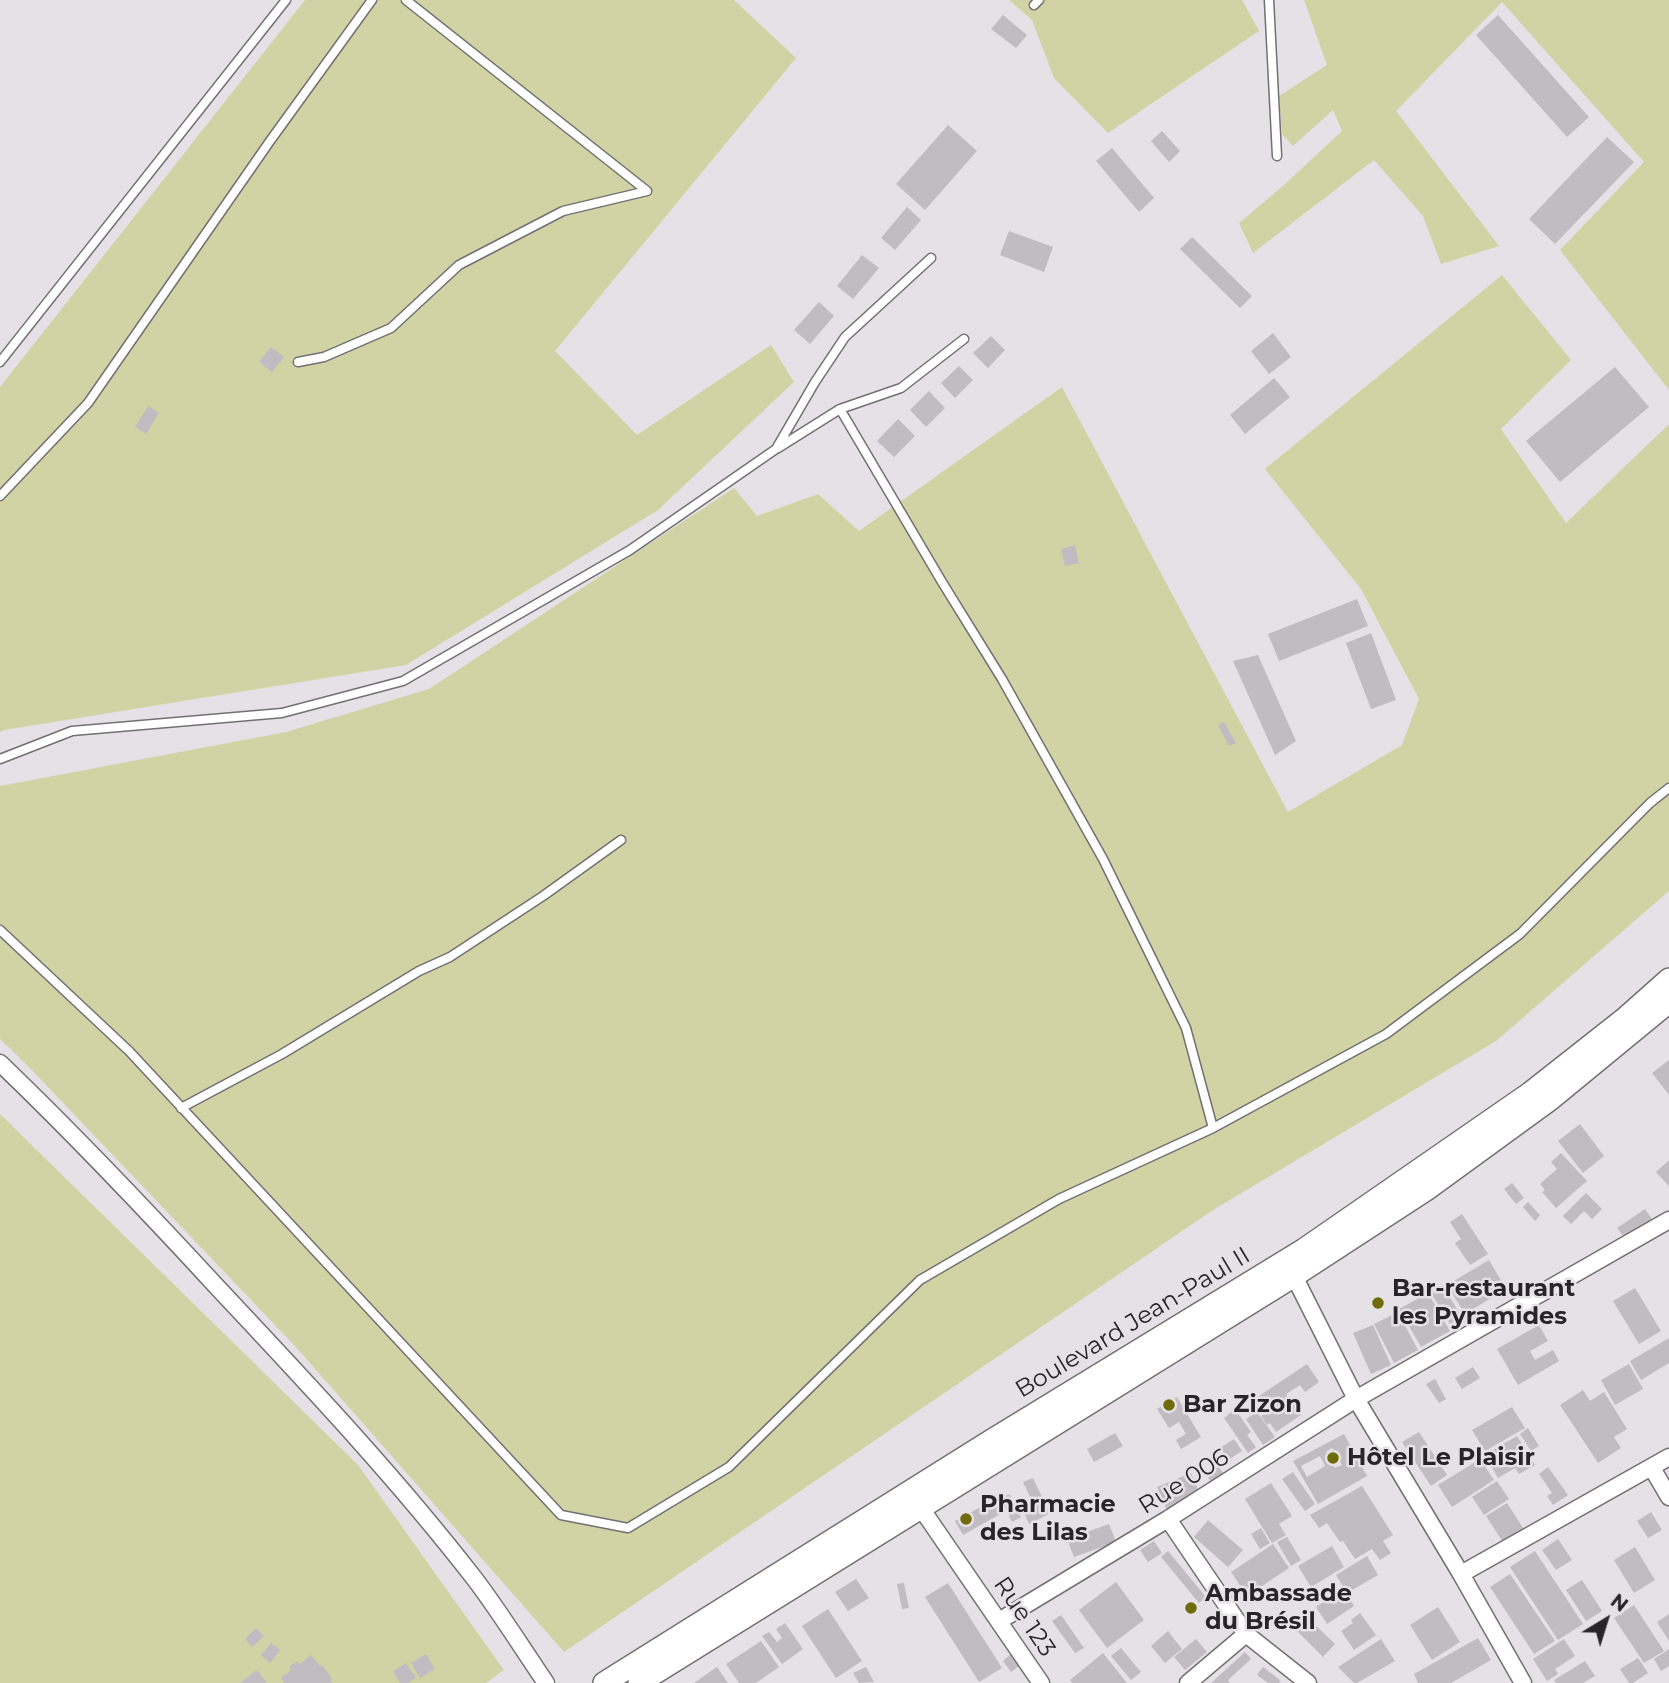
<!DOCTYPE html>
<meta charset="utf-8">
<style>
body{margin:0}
#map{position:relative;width:1669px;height:1683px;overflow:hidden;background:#e6e1e6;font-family:Montserrat,sans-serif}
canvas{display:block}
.north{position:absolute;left:1571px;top:1585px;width:70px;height:70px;-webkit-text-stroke:5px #e6e1e6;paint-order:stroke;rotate:38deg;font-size:19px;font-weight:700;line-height:28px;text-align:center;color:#272527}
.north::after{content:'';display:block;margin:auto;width:24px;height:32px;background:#272527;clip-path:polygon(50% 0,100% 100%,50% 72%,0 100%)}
</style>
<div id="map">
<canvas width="1669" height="1683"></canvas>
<div class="north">N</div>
</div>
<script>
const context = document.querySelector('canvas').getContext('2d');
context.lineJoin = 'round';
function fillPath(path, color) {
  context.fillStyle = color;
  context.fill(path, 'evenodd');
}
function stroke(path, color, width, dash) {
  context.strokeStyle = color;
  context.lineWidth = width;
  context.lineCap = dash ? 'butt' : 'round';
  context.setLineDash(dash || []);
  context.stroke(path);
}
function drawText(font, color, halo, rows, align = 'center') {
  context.font = font + ' Montserrat,sans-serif';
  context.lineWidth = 5;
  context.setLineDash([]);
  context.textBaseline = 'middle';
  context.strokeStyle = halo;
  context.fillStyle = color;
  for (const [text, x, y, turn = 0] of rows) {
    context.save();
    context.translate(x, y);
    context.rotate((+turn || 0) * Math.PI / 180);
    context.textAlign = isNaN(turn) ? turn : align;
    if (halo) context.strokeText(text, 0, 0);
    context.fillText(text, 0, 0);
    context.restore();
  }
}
fillPath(new Path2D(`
 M305,0H734L796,58L555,351L637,435L771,345L794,382L658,510L406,665L4,730L0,732V387Z
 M1009,0H1242L1259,31L1108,133L1054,78L1032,20Z
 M1304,0H1669V390L1560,250L1644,162L1502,2L1396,111L1499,246L1441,264L1423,216L1374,160L1253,253L1239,223L1284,185L1342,131L1333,110L1293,146L1282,134L1279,96L1327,65Z
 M1502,275L1571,360L1501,429L1566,523L1669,424V891L1496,1041L1213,1210L564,1652L295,1346L25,1063L0,1039V786L286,732L429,689L734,488L757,516L818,494L859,531L1062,387L1288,812L1402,745L1419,699L1361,589L1265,469Z
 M0,1114L358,1465L504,1670L486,1683H0Z`), '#d2d3a4');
fillPath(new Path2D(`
 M1003,15L1027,35L1016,48L991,29Z
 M1498,15L1589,117L1567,137L1476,35Z
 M948,125L977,151L925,210L896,184Z
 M1162,131L1180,151L1169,162L1151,141Z
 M1607,137L1634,162L1555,244L1529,219Z
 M1112,148L1154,198L1139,212L1096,161Z
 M907,207L921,220L895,250L881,238Z
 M1009,231L1053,247L1044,272L1000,255Z
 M1192,237L1252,296L1240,308L1180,249Z
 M862,255L879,268L853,299L837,286Z
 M819,302L834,316L810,344L794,330Z
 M1273,333L1291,357L1269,374L1251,351Z
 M991,336L1005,350L988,368L973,353Z
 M271,347L284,357L272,372L259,362Z
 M959,366L973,380L955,398L941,383Z
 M1615,367L1649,407L1560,482L1526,441Z
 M1274,378L1290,397L1245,434L1230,415Z
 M929,391L945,408L926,427L910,410Z
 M148,406L159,413L146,434L135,427Z
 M898,419L915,436L894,457L877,441Z
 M1075,545L1079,563L1065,566L1061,549Z
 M1357,599L1368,626L1279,661L1268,634Z
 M1371,633L1396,700L1371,709L1346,643Z
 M1258,655L1296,741L1275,755L1233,661Z
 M1224,722L1236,743L1229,746L1218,725Z
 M1669,1060V1095L1652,1073Z
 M1580,1124L1604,1156L1583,1173L1558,1141Z
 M1561,1153L1587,1181L1556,1208L1542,1192L1545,1190L1540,1184L1557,1169L1551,1162Z
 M1669,1160V1186L1656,1172Z
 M1512,1183L1524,1198L1516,1204L1504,1189Z
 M1586,1193L1602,1209L1592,1219L1584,1211L1571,1224L1563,1216Z
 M1528,1202L1540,1215L1535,1221L1523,1207Z
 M1645,1209L1652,1219L1625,1238L1617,1228Z
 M1462,1214L1488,1254L1470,1265L1455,1243L1461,1239L1450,1222Z
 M1489,1260L1506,1289L1465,1314L1447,1285Z
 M1443,1286L1465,1322L1453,1329L1431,1293Z
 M1635,1288L1661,1331L1639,1344L1613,1301Z
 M1428,1293L1450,1331L1421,1347L1399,1309Z
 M1398,1312L1418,1350L1394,1363L1374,1324Z
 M1373,1325L1391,1365L1371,1374L1353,1333Z
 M1539,1325L1548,1341L1530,1351L1535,1360L1553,1350L1559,1361L1518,1385L1497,1349Z
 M1669,1338V1363L1641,1380L1630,1361Z
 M1307,1364L1319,1382L1305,1392L1300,1385L1286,1394L1301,1415L1276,1432L1270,1423L1267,1425L1261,1416L1266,1413L1256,1398Z
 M1629,1364L1643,1389L1615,1405L1601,1380Z
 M1473,1367L1480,1378L1462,1389L1455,1378Z
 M1435,1379L1446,1399L1439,1403L1426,1384Z
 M1583,1390L1590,1401L1604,1392L1627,1429L1614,1437L1621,1448L1598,1463L1560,1405Z
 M1177,1397L1201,1437L1181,1449L1176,1440L1186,1434L1179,1422L1169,1428L1157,1409Z
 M1512,1407L1525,1428L1485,1451L1472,1430Z
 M1235,1409L1251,1432L1247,1435L1256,1447L1248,1453L1224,1418Z
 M1257,1412L1275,1437L1263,1445L1246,1419Z
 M1528,1428L1539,1446L1531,1451L1520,1434Z
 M1419,1432L1447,1475L1431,1486L1402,1442Z
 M1115,1433L1123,1446L1094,1462L1087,1449Z
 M1344,1434L1367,1476L1318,1504L1293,1461ZM1332,1448L1342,1465L1335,1468L1326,1452ZM1320,1456L1325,1466L1307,1477L1301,1466Z
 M1517,1436L1535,1465L1519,1474L1515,1468L1498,1478L1485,1455Z
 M1234,1439L1242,1451L1228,1460L1220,1448Z
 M1480,1459L1494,1480L1452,1507L1438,1485Z
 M1218,1466L1227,1478L1214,1487L1206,1474Z
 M1548,1467L1568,1495L1553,1505L1547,1496L1552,1493L1539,1474Z
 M1293,1472L1315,1504L1305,1511L1282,1479Z
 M1191,1473L1201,1496L1167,1510L1157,1487Z
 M1033,1478L1042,1497L1032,1501L1023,1482Z
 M1497,1481L1509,1499L1484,1515L1472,1497Z
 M1271,1483L1292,1516L1279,1524L1286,1535L1272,1543L1245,1499Z
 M1362,1486L1393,1535L1383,1541L1391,1553L1380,1560L1372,1549L1355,1559L1343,1541L1340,1542L1327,1523L1319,1528L1310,1515Z
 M1009,1494L1021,1517L1012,1522L1001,1499Z
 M997,1498L1004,1512L963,1535L955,1521Z
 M1043,1498L1051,1513L1029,1524L1022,1508Z
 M1507,1503L1527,1534L1506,1547L1486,1516Z
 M1651,1512L1662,1530L1648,1538L1637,1521Z
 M1208,1520L1243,1550L1228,1567L1194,1537Z
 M1109,1524L1116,1542L1074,1557L1067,1539Z
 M1261,1528L1270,1543L1260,1549L1251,1534Z
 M1287,1537L1301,1560L1291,1566L1277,1542Z
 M1558,1539L1572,1560L1556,1570L1542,1550Z
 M1154,1541L1162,1553L1148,1562L1140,1550Z
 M1273,1544L1289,1568L1247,1596L1231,1572Z
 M1332,1546L1344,1567L1311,1587L1298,1566Z
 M1635,1547L1655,1580L1634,1593L1614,1560Z
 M1168,1551L1206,1597L1199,1603L1161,1557Z
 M1535,1551L1583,1624L1558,1640L1510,1567Z
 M1367,1556L1378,1575L1347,1593L1336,1575Z
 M1510,1574L1555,1641L1534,1654L1490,1587Z
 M856,1579L869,1598L848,1611L835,1592Z
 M1582,1580L1602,1611L1586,1621L1566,1590Z
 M1116,1582L1144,1620L1107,1648L1079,1610Z
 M904,1583L909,1608L902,1609L897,1584Z
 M948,1583L1002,1668L979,1682L925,1597Z
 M1343,1589L1354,1606L1327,1624L1316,1607Z
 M1634,1605L1664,1651L1644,1663L1614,1618Z
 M1438,1607L1460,1642L1432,1660L1410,1625Z
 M828,1609L862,1661L836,1678L802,1626Z
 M1360,1613L1376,1635L1354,1650L1341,1631L1353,1623L1351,1620Z
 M1669,1614V1641L1657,1622Z
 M1061,1615L1084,1648L1075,1653L1052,1621Z
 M1305,1615L1335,1644L1323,1657L1293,1627Z
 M785,1623L803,1649L782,1664L762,1636L769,1632L777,1642L782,1638L776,1629Z
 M256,1628L264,1636L252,1647L245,1639Z
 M1168,1631L1182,1649L1165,1663L1151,1646Z
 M1478,1638L1491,1660L1451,1683H1418L1414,1674Z
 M1196,1639L1207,1652L1185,1670L1174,1657Z
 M1381,1639L1395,1661L1357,1683H1354L1338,1667Z
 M1564,1639L1575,1656L1555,1669L1558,1674L1547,1681L1533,1659Z
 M761,1641L779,1667L756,1683H739L726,1664Z
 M271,1643L280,1650L270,1663L261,1655Z
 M1121,1648L1141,1672L1131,1680L1111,1656Z
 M1669,1649V1666L1661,1671L1654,1659Z
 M1245,1652L1251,1659L1228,1680L1230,1683H1211Z
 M1103,1653L1127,1683H1072L1070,1680Z
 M426,1654L435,1669L420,1678L411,1663Z
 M1011,1654L1020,1665L1011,1672L1003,1661Z
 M311,1655L320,1666L322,1665L332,1678L330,1680L333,1683H284L281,1678L291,1670L289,1667L297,1661L300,1664Z
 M1638,1658L1648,1673L1633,1683H1629L1620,1669Z
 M1585,1661L1595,1676L1583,1683H1556L1554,1680Z
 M406,1663L416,1678L408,1683H400L393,1671Z
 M717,1667L728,1683H694Z
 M866,1667L874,1682L859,1683L853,1673Z
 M1263,1667L1281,1681L1279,1683H1268L1257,1675Z
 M257,1670L267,1683H240Z`), '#c1bcc1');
const lane = new Path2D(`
 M1269,0L1277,156
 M1034,5L1039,0
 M0,362L286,0
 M298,362L324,357L391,328L459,265L563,211L647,191L406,0
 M840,409L942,582L1002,679L1103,859L1186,1028L1213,1128
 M778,448L840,409L901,388L964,339
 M0,496L88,403L270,141L372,0
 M0,759L72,731L282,713L403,681L630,550L776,449L815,382L845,337L931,258
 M0,930L129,1051L561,1515L628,1528L729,1467L920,1280L1059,1199L1213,1128L1386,1034L1520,934L1650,803L1669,788
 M181,1108L282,1054L419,971L450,957L543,896L621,840`);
const street = new Path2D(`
 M0,1063C75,1135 147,1211 218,1288C306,1382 395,1476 474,1578C500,1612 522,1648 546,1683
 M1294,1276L1356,1399L1461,1574L1523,1683
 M1652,1468L1669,1497
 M921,1508L1041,1683
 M1168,1519L1246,1634L1308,1683
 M1461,1574L1669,1457
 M999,1621L1168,1519L1356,1399L1669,1220
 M1188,1683L1246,1634`);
const secondary = new Path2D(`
 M604,1683L992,1440L1303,1250L1530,1093L1624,1019L1669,979
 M639,1683L1294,1276L1426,1190L1551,1099L1669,1002`);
stroke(lane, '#736f73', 11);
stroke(street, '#736f73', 19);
stroke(secondary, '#736f73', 24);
stroke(lane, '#fff', 8);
stroke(street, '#fff', 16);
stroke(secondary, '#fff', 21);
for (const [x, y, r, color] of [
 [1378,1303,7,"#6e6b08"],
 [1169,1405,7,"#6e6b08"],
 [1333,1458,7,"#6e6b08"],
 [966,1519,7,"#6e6b08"],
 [1191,1608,7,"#6e6b08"]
]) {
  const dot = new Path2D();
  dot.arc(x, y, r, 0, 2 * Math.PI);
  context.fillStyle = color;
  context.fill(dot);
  stroke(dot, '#e6e1e6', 2.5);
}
drawText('bold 24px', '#272527', '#e6e1e6', [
 ["Bar-restaurant",1392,1289],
 ["les Pyramides",1392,1317],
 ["Bar Zizon",1183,1405],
 ["Hôtel Le Plaisir",1347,1458],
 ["Pharmacie",980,1505],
 ["des Lilas",980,1533],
 ["Ambassade",1205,1594],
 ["du Brésil",1205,1622]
], 'left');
drawText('24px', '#272527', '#e6e1e6', [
 ["Boulevard Jean-Paul II",1133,1323,-31],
 ["Rue 006",1184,1482,-32],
 ["Rue 123",1024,1617,56]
]);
</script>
